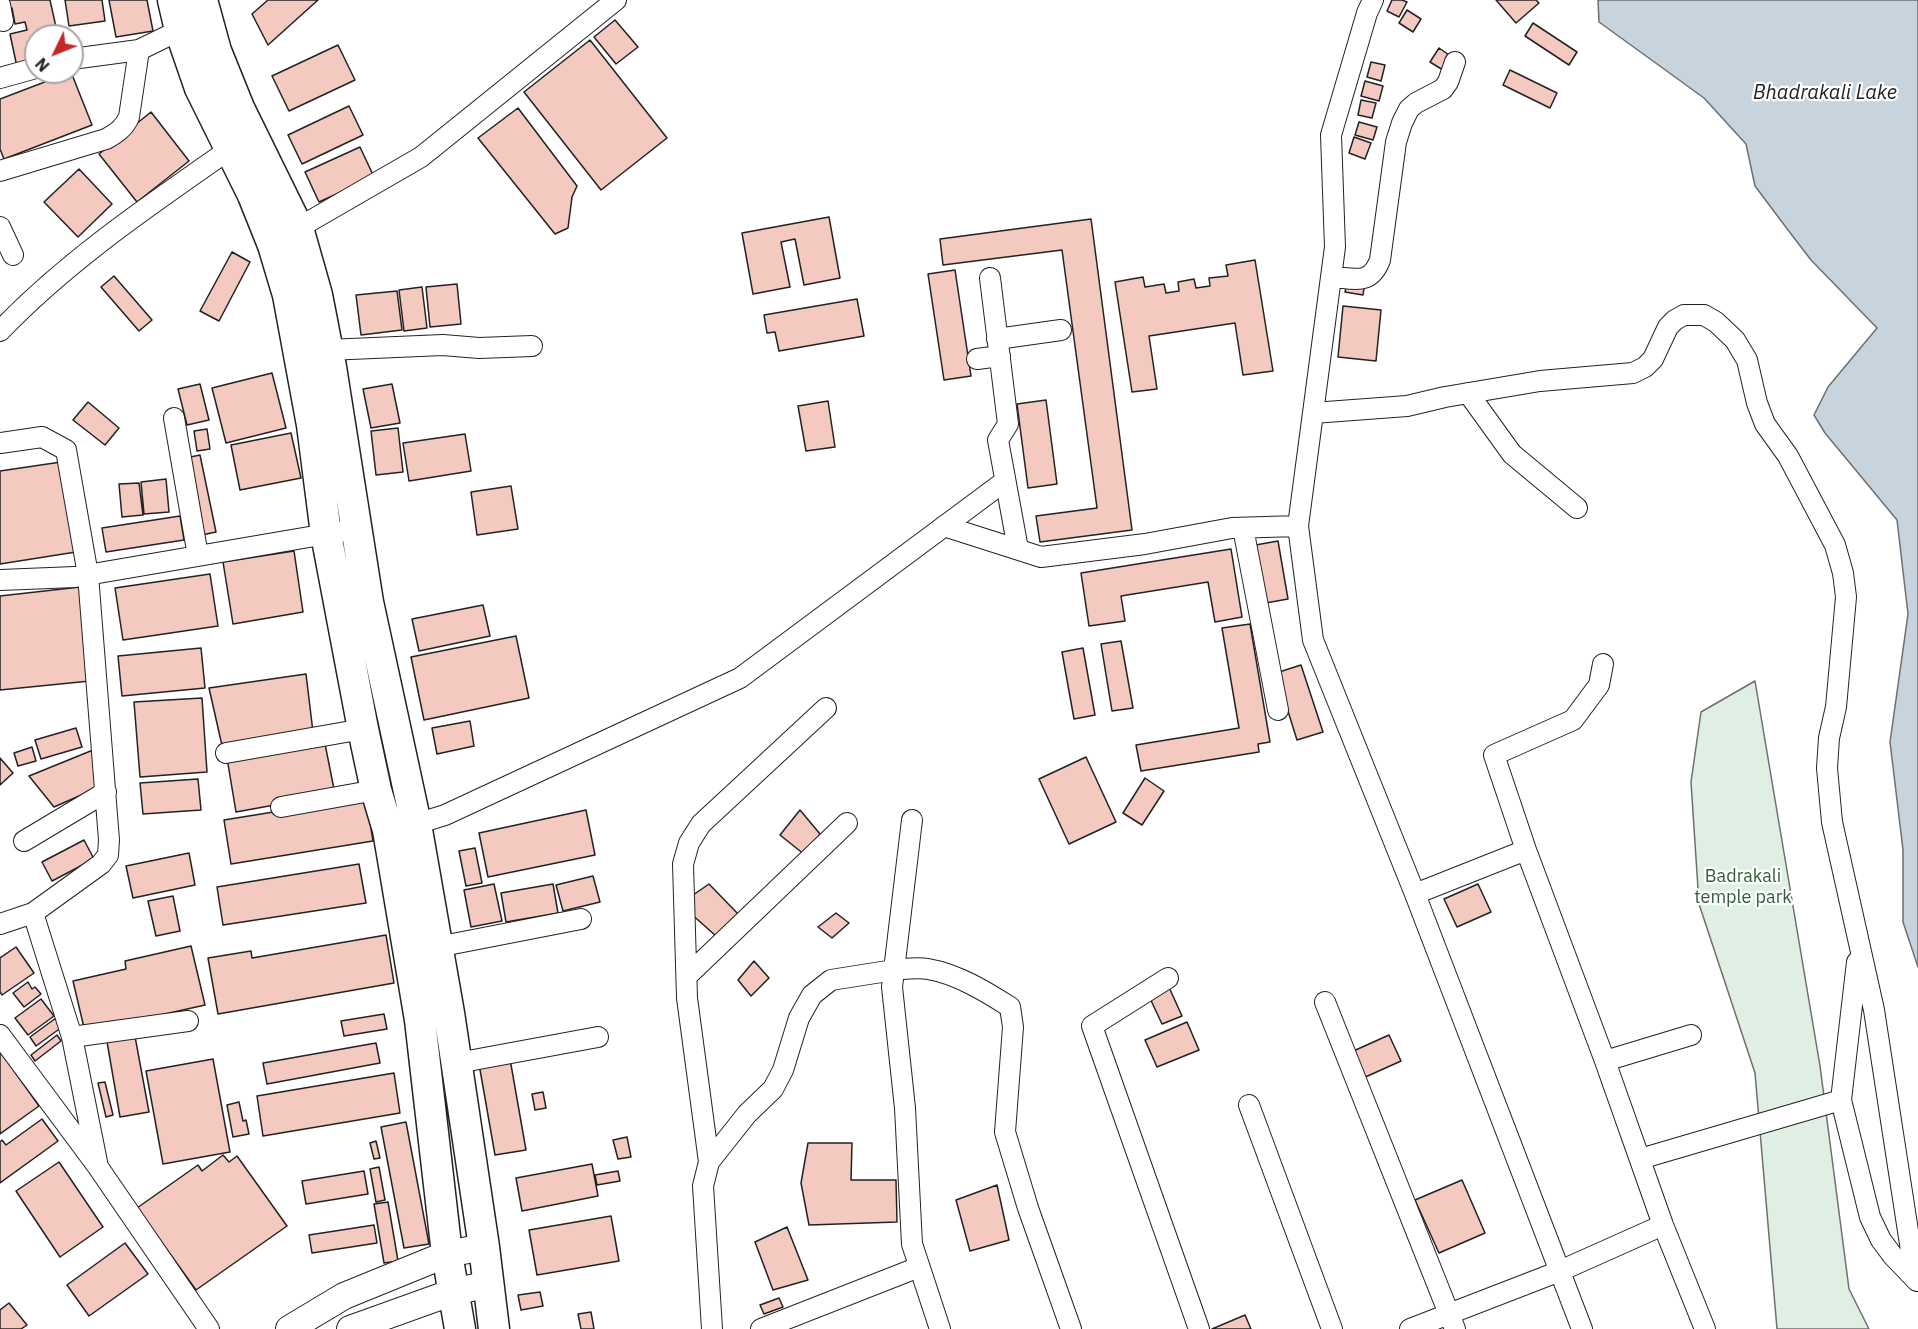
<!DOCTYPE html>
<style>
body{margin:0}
#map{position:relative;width:1918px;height:1329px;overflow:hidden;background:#fff;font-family:"IBM Plex Sans",sans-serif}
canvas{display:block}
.north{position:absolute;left:24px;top:24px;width:60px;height:60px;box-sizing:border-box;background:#fff;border:2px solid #a7a7a7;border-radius:50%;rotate:227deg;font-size:16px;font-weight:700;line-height:24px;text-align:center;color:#222}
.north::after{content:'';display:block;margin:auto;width:21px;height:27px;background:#c62828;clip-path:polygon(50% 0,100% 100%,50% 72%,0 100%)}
</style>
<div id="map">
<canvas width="1918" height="1329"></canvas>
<div class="north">N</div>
</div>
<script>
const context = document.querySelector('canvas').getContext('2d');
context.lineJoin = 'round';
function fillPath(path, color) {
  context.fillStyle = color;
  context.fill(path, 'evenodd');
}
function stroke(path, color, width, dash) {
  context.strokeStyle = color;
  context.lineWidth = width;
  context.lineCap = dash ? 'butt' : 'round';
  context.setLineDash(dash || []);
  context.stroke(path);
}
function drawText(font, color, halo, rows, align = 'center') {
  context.font = font + ' "IBM Plex Sans",sans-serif';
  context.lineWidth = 4.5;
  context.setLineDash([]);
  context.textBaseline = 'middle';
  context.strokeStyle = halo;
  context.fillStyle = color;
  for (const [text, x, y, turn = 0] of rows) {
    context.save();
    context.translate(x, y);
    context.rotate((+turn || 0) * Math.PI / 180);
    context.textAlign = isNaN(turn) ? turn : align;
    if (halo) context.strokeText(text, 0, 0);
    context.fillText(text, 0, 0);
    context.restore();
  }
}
const green = new Path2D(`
 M1755,681L1820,1066L1849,1289L1869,1329H1777L1755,1073L1699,904L1691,782L1701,712Z`);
fillPath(green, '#e0efe3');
stroke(green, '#6f6f6f', 1.5);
const water = new Path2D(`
 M1598,0H1918V967L1903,922V850L1890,742L1908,614L1897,520L1825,433L1814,415L1828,387L1877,328L1811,260L1788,230L1755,186L1746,144L1704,98L1599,22Z`);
fillPath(water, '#c7d3dd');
stroke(water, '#6f6f6f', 1.5);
const building = new Path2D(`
 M3,0H50L58,36H36V62L17,67L10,34L27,30L25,22L15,24L12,8L5,10Z
 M65,0H102L105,21L69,26Z
 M109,0H147L153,31L116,37Z
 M268,0H318L268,45L252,14Z
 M1392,0H1402L1407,2L1399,17L1387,11Z
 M1496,0H1536L1539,3L1516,23Z
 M1407,10L1421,19L1413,32L1399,23Z
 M615,20L638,47L616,64L594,37Z
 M1533,23L1577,52L1569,65L1525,36Z
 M590,40L667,138L601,190L524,92Z
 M338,45L355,80L289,111L272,76Z
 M1439,48L1452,57L1443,70L1430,62Z
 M1371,62L1385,65L1381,81L1367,77Z
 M1510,70L1557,93L1550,108L1503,85Z
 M71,72L92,125L4,159L0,149V99Z
 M1365,81L1383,86L1379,101L1361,96Z
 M1361,100L1376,103L1372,118L1358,115Z
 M349,106L363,135L302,164L288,135Z
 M518,108L577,186L572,197L568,228L555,234L478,138Z
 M151,112L189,161L137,202L99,154Z
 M1359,122L1377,127L1373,140L1355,135Z
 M1354,137L1371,143L1365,159L1349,153Z
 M360,147L374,177L319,202L305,172Z
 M79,169L112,204L78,237L44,202Z
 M829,217L840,278L804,285L795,239L781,242L790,287L753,294L742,233Z
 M1091,219L1132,530L1040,542L1036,516L1097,508L1062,250L943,265L940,239Z
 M232,252L250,262L219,321L200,311Z
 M1255,260L1273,371L1243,375L1235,323L1149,336L1157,389L1132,392L1115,282L1143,277L1145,287L1164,284L1166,293L1179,291L1178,282L1194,279L1196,288L1210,286L1209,278L1228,276L1226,265Z
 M955,270L971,376L944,380L928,274Z
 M114,276L152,320L139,331L101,287Z
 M1348,279L1365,282L1363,295L1345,292Z
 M457,284L461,324L430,327L426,287Z
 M422,287L427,328L404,331L399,290Z
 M397,291L402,330L361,335L356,295Z
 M857,299L864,336L779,351L775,332L767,333L764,315Z
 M1343,306L1381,310L1376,361L1338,357Z
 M272,373L286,428L226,443L212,388Z
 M200,384L209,420L187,425L178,389Z
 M392,384L400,423L371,428L363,389Z
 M1046,400L1057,484L1028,488L1017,404Z
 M828,401L835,447L806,451L798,406Z
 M88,402L119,428L105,445L73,420Z
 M398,428L403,472L376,475L371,431Z
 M207,429L210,449L197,451L194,431Z
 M291,433L301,478L240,490L231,445Z
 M465,434L471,471L409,481L403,443Z
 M200,455L216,532L197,536L181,459Z
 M61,462L76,552L0,564V471Z
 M166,479L169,512L144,514L141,482Z
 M139,483L143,515L122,517L119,484Z
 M511,486L518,529L477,535L471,492Z
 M180,516L184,540L106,552L102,528Z
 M1278,541L1288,599L1260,604L1250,546Z
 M1231,549L1242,617L1215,622L1208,582L1121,596L1125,621L1089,626L1081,573Z
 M294,551L303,612L233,624L223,562Z
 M210,574L218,626L123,640L115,588Z
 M80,587L90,681L0,690V596Z
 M483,605L490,636L419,651L412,619Z
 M1250,624L1270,742L1258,744L1259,752L1141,771L1136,745L1239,728L1222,628Z
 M516,636L529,698L424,720L411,657Z
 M1121,641L1133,708L1112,711L1101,644Z
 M201,648L205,688L122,696L118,656Z
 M1083,648L1095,715L1074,719L1062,652Z
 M1301,665L1323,732L1297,740L1276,673Z
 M306,674L313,732L223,750L209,688Z
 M202,698L207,772L140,777L134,702Z
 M470,721L474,746L437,754L432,728Z
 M76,728L82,747L41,759L35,740Z
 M324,739L335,794L236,812L227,758Z
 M32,747L36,761L18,766L14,753Z
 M98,748L95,789L54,807L29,776Z
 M1086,757L1116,822L1069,844L1039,779Z
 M0,758L13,773L0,785Z
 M1145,778L1164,791L1142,825L1123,813Z
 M198,779L201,810L143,814L140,783Z
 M366,797L373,841L231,864L224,820Z
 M586,810L595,855L488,877L479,833Z
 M800,810L820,834L805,855L780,835Z
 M84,840L94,859L52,881L42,862Z
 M475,848L482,883L466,886L459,851Z
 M189,853L195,885L133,898L126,866Z
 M359,864L366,903L223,925L217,887Z
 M593,876L600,902L563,911L556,885Z
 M494,884L502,921L471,927L464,890Z
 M553,884L558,913L506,922L501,893Z
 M709,884L740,916L716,936L680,904Z
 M1478,884L1491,912L1457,927L1444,899Z
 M173,896L180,931L156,936L148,901Z
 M836,913L849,923L832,938L818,927Z
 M386,935L394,983L218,1014L208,958L251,951L252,958Z
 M191,946L205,1005L85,1032L73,981L126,969L125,961Z
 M16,947L34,973L2,995L0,992V958Z
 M754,961L769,978L751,996L738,980Z
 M28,982L32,989L35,987L41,994L24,1007L13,993Z
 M1168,985L1182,1016L1162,1024L1148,994Z
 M41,999L54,1016L28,1035L15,1018Z
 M384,1014L387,1029L344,1036L341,1021Z
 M56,1018L62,1027L36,1046L30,1037Z
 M1187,1022L1199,1050L1157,1067L1145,1040Z
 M134,1031L149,1112L120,1117L106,1036Z
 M57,1035L61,1041L35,1061L31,1055Z
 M1389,1035L1401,1061L1361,1079L1349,1053Z
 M376,1043L380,1063L267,1084L263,1063Z
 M0,1051L39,1106L0,1134Z
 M213,1059L230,1152L163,1164L146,1071Z
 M510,1059L526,1150L495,1155L479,1064Z
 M394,1073L400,1113L263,1136L257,1096Z
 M105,1082L113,1115L106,1117L98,1083Z
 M543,1092L546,1108L535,1110L532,1094Z
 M239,1102L243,1121L246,1120L249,1134L233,1137L227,1105Z
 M42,1119L58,1141L0,1183V1142L2,1140L6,1145Z
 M406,1122L429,1244L404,1248L381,1127Z
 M627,1137L631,1157L618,1159L613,1140Z
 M376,1141L380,1158L374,1159L370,1143Z
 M808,1143H852L851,1180H896L897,1222L809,1225L801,1183Z
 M223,1155L229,1162L237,1156L287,1226L196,1290L137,1208L198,1165L202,1171Z
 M59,1162L103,1227L60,1257L16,1191Z
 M592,1164L598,1196L522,1211L516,1178Z
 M379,1167L385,1200L376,1202L370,1169Z
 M364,1171L368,1194L306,1204L302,1181Z
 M618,1171L620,1181L597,1185L595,1175Z
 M1462,1180L1485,1233L1439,1253L1415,1200Z
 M997,1185L1009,1240L970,1251L956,1200Z
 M388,1202L398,1261L384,1263L374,1204Z
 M611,1216L619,1261L537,1275L529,1230Z
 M374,1225L377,1243L312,1253L309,1235Z
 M787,1227L808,1280L773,1290L755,1242Z
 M125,1243L148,1274L89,1316L67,1285Z
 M540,1292L543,1306L521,1310L518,1295Z
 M779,1298L783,1307L764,1314L760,1305Z
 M9,1303L27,1325L21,1329H0V1310Z
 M591,1312L594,1329H581L578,1314Z
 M1245,1315L1251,1329H1212Z`);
fillPath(building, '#f3c9c0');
stroke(building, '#222', 1.5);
const minor = new Path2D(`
 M1373,0L1367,13L1331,135L1335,247L1298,526L1313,640L1415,894L1582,1329
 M0,5L3,21
 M72,59L139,50L180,30
 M0,78L36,68
 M0,171L106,139C117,133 124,128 129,117L139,50
 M0,227L13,255
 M298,228L421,157L616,0
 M1331,277C1355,278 1370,286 1380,260L1396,142L1402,123L1409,109L1416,103L1443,89L1448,82L1455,62
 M990,278L1008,424L998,440L1018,549
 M0,331C68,260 150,205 230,149
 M997,339L1061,330
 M327,350L443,345L479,348L532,346
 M977,359L1000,356
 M1468,393L1512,454L1577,508
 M1313,413L1407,406L1445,397L1540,381L1633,373L1645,367L1653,359L1668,327L1675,320L1684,315H1704L1716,322L1735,340L1747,360L1757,403L1765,424L1788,456L1835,545L1843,573L1846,597L1836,707L1829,738L1827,768L1832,822L1874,1010L1912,1257L1918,1276
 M174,418L198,556
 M0,443L42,437L66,450L88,575L109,840L108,855L101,864L33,913L72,1037L98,1167
 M944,526L1041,557L1145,544L1232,528L1298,526
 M1243,528L1278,710
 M0,580L75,577L356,529
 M1603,664L1599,685L1573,720L1494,755L1526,850L1605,1061L1663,1225L1705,1329
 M226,753L363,729
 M281,807L376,790
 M912,820L894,970C905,969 917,967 928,969C957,974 985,991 1010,1007L1013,1027L1005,1132L1028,1208L1071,1329
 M416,824L445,815L740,678L1005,481
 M24,841L106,792
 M1415,894L1526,850
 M0,924L33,913
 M437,947L581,919
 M1857,962L1841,1100L1870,1217L1881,1240L1893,1256L1917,1281
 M687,976L847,823
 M1168,978L1092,1026L1199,1329
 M1325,1002L1455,1329
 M0,1035L98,1167L209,1329
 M72,1037L188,1021
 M1605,1061L1691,1035
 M457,1063L598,1037
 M1249,1105L1332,1329
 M1640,1159L1841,1100
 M709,1162L747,1114L773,1089L783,1070L799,1018L812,995L831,980L894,970L892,987L905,1108L912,1244L940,1329
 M712,1329L703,1186L709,1162L687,998L683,864L689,843L701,824L826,708
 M761,1329L919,1267
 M1410,1329L1560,1271L1663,1225`);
const major = new Path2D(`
 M289,1329L344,1296L447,1254L484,1247
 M350,1329L453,1292L489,1284`);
const highway = new Path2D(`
 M173,0L180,30L200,88L253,195L273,245L288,295L312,425L326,534L363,729L376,790L388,830L420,1020L447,1254L460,1329
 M202,0L216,51L239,108L298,228L317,295L331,367L368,602L416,824L449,1013L484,1247L494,1329`);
stroke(minor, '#222', 22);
stroke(major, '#222', 28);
stroke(highway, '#222', 33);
stroke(minor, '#fff', 20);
stroke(major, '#fff', 26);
stroke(highway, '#fff', 30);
drawText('18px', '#2f5e38', '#fff', [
 ["Badrakali",1743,877],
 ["temple park",1743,898]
]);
drawText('italic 20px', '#222', '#fff', [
 ["Bhadrakali Lake",1825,93]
]);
</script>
